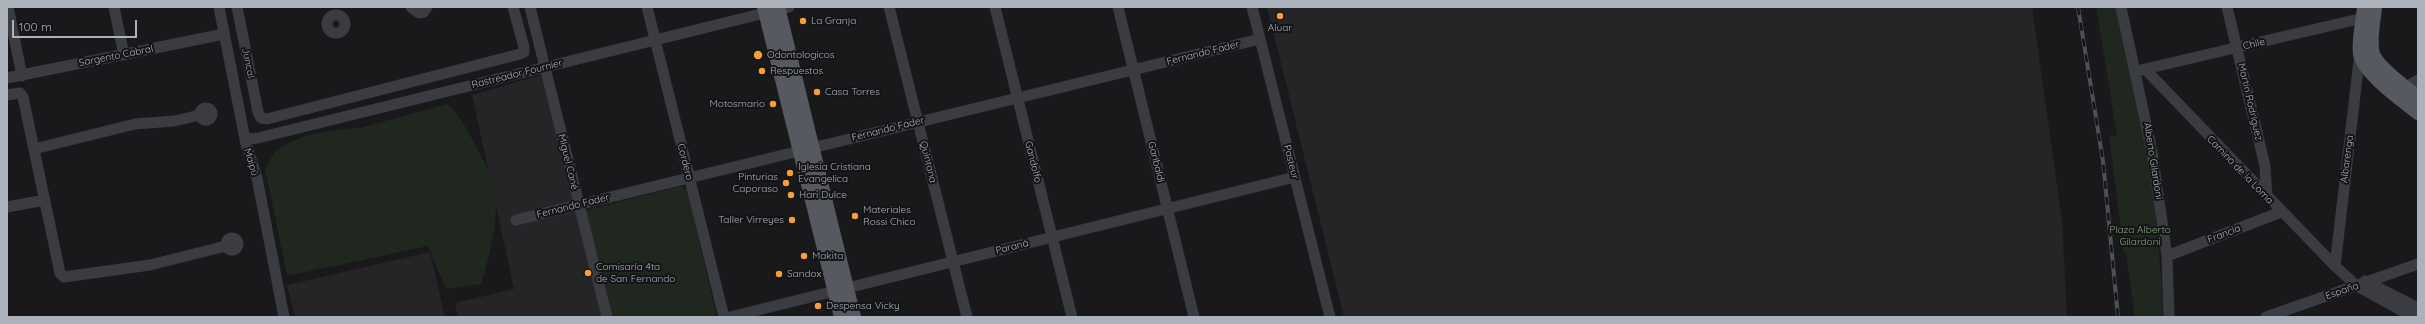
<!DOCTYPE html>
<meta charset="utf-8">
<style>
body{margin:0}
#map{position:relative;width:2425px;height:324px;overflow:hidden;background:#19191b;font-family:Quicksand,sans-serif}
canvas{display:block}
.frame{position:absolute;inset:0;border:8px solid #abb2bb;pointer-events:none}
.scale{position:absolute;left:12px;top:20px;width:125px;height:18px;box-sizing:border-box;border:2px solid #abb2bb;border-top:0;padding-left:5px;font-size:12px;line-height:14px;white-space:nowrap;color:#abb2bb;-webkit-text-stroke:3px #141416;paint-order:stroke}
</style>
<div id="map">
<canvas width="2425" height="324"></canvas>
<div class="frame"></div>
<div class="scale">100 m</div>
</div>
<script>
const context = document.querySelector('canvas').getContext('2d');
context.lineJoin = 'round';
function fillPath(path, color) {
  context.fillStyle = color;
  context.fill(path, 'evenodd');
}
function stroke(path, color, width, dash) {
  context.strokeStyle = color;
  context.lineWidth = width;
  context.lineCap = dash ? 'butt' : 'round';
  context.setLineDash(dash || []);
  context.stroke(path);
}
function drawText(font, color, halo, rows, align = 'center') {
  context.font = font + ' Quicksand,sans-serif';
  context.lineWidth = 4;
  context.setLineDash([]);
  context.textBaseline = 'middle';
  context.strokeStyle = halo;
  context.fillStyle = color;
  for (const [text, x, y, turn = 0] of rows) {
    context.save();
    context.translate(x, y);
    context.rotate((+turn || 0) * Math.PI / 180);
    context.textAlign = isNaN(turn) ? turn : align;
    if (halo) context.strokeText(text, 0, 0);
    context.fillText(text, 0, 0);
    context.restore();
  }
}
fillPath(new Path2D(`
 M1267,7H2032L2062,220L2067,317H1344Z
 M541,75L602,317H458L455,303L514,289L472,95Z
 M430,252L445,317H295L287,285Z`), '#252528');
fillPath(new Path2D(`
 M2096,7H2118C2141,109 2160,212 2163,317H2135L2126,253H2124L2109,136L2117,135Z
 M447,104C458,113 466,127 472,139C481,155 492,175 495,193C499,221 489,257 481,284L446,289L428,246L287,276L265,168C269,163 272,154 277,150C298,134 335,129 360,128Z
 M680,186L687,190L716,314L714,317H610L586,213L588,210Z`), '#1f271f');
stroke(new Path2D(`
 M8,7L22,76
 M114,7L124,55
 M219,7L246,144L257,178L284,317
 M237,7L258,112L261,118L267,119L520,54L524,52V47L513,7
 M411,7L419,13L424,12L427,7
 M530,7L607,317
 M647,7L724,317
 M889,7L967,317
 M995,7L1072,317
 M1118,7L1194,317
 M1252,7L1330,317
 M2121,7L2152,152L2167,256L2169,317
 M2227,7L2265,166L2267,198
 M327 24a9 9 0 1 1 18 0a9 9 0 1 1-18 0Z
 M2145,69L2363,18
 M2136,71L2145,69L2335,266L2357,286L2413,317
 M7,78L224,34
 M2406,87L2418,80
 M7,95L20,93L23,97L60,273L64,277L150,265L226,246
 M200 114a6 6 0 1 1 12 0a6 6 0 1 1-12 0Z
 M245,139L258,138L789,7
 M34,149L135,124L174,121L200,115
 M7,207L45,200
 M516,220L1260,39
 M226 244a6 6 0 1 1 12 0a6 6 0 1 1-12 0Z
 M2167,256L2281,212
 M2335,266L2360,52
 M2365,281L2418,308
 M730,317L1295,177
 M2266,317L2418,264`), '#3a3c41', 11);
stroke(new Path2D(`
 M764,7L841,317
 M778,7L854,317
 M2364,7C2363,21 2358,40 2360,54C2364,74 2402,100 2418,113
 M2375,7C2374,21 2369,40 2373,54C2378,68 2406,87 2418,97`), '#565960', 14);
const rail = new Path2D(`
 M2078,7L2103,161L2118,317`);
stroke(rail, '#4d5056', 4);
stroke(rail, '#141416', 2.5, [8]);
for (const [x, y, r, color] of [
 [1280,16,4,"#f79e36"],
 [803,21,4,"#f79e36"],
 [758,55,5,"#f79e36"],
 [762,71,4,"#f79e36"],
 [817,92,4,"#f79e36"],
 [773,104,4,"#f79e36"],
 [790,173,4,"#f79e36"],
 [786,183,4,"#f79e36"],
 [791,195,4,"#f79e36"],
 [855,216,4,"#f79e36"],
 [792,220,4,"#f79e36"],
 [804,256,4,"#f79e36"],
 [588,273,4,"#f79e36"],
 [779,274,4,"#f79e36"],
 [818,306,4,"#f79e36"]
]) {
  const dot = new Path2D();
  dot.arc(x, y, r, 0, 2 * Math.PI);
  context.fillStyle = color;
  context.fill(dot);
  stroke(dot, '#141416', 1.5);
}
drawText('10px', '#abb2bb', '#141416', [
 ["La Granja",811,21],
 ["Aluar",1280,28,"center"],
 ["Odontologicos",767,55],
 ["Respuestos",770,71],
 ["Casa Torres",825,92],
 ["Motosmario",765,104,"right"],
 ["Iglesia Cristiana",798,167],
 ["Evangelica",798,179],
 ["Pinturias",778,177,"right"],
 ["Caporaso",778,189,"right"],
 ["Hari Dulce",799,195],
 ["Materiales",863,210],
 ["Rossi Chico",863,222],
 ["Taller Virreyes",784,220,"right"],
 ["Makita",812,256],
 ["Comisaría 4ta",596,267],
 ["de San Fernando",596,279],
 ["Sandox",787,274],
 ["Despensa Vicky",826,306]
], 'left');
drawText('10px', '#abb2bb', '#141416', [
 ["Chile",2254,44,-13],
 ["Fernando Fader",1203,53,-14],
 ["Sargento Cabral",116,56,-11],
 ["Juncal",248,63,79],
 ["Rastreador Fournier",517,74,-14],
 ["Martín Rodríguez",2250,102,77],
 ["Fernando Fader",888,129,-14],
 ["Albarenga",2347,159,-83],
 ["Alberto Gilardoni",2153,161,81],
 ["Maipú",251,162,73],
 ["Miguel Cané",568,162,76],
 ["Cordero",685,162,76],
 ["Quintana",928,162,76],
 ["Gandolfo",1033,162,76],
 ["Garibaldi",1156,162,76],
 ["Pasteur",1291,162,76],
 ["Camino de la Loma",2240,170,46],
 ["Fernando Fader",573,206,-14],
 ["Francia",2224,234,-21],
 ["Paraná",1012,247,-14],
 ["España",2342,291,-19]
]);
drawText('10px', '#84a782', '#141416', [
 ["Plaza Alberto",2140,230],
 ["Gilardoni",2140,242]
]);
</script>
